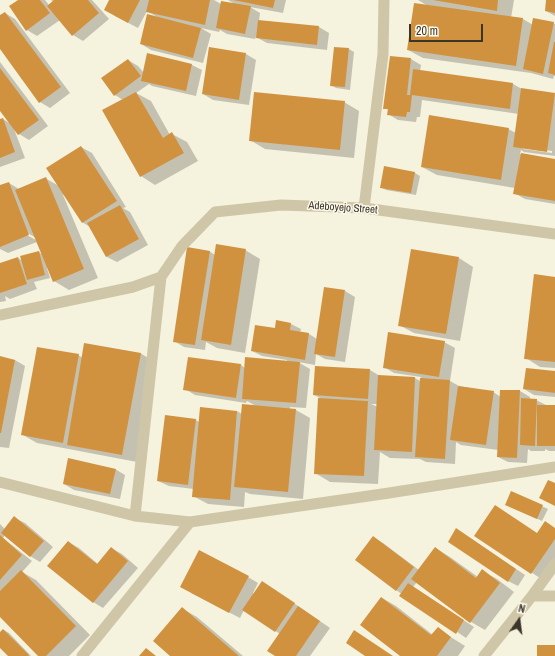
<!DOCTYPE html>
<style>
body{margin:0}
#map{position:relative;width:555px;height:656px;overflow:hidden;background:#f5f2de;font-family:"Archivo Narrow",sans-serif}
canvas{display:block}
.north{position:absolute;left:499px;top:600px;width:40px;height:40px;-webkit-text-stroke:3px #fcf9eb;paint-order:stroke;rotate:14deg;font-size:11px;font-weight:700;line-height:16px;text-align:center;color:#3b3429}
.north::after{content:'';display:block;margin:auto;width:14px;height:18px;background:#3b3429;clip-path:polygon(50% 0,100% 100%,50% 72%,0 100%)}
.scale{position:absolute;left:409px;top:24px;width:74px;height:18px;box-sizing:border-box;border:2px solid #3b3429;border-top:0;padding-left:5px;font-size:12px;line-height:14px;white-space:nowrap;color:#3b3429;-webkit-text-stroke:3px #fcf9eb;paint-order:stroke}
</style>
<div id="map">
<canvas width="555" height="656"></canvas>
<div class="north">N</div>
<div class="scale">20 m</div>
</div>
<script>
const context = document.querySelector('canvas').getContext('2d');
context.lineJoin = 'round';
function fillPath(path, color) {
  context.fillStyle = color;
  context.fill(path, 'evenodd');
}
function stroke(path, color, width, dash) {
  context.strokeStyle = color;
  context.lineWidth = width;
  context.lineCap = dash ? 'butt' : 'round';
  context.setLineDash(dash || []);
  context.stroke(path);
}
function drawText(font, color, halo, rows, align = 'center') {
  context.font = font + ' "Archivo Narrow",sans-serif';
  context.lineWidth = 3;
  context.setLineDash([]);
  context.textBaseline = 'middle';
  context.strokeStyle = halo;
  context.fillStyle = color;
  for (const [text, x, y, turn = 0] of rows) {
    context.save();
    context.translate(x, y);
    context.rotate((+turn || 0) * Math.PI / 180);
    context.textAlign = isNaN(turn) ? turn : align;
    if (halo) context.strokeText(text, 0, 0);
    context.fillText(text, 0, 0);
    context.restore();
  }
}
fillPath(new Path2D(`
 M19,0H45L49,5L54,2L51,0H92L109,19L83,41L73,35L60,20L37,36L27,30Z
 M110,0H214L221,4H235L228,0H286L283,13L250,7L260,13L259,21L319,27L329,33L327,50L267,43L256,37L255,39L227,34L220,30L219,32L201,28L211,34L203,63L151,50L141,44L157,17L147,11L138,28L115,16Z
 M418,0H514L511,18L523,19L533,25L553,23L555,24V76H554L553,79L531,73L423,58L408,50L428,6Z
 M547,0H555V16L546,11Z
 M5,13L15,19L70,93L50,108L40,102L0,48V17Z
 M209,48L246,54L256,60L249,105L213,100L203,94Z
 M349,49L354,52L350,90L336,88L331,85Z
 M148,54L192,65L202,70L196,96L152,86L149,84L136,93L151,101L170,135L172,134L187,142L198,161L155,185L141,176L123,100L115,95L128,60L138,66L144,73Z
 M411,59L421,65L420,71L513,84L522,89L555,94V156L524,152L521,150L520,154L555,160V204L525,199L514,193L515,188L437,175L422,167L508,129L516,133L519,114L422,100L420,117H417L416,122L398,120L388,114V110L385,108ZM523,147L552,151V153L523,149Z
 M0,62L48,126L29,140L19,134L14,129L25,158L0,167V120L3,119L11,124L0,109Z
 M344,102L359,111L354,158L265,149L250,140Z
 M81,147L92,153L126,207L123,208L130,212L148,245L117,262L107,257L90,227L82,222L64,194L63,195L98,278L69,290L54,281L48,267L47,268L50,278L34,282L37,289L10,299L5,296L6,301L0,302V264L18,258L23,261L39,252L43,255L37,242L8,253L0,249V186L9,183L19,189L45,178L59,186L48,168ZM26,232L36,238V240L25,234Z
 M385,167L415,173L420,176L416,195L386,190L381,187Z
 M245,250L260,259L245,353L217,348L206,342L205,350L184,347L174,341L209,251L215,255Z
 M459,258L473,267L460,341L414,333L399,325Z
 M555,278V368L540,367L526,358Z
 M345,291L355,297L345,362L325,359L316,354L315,365L298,362L310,369L306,408L290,407V409L296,410L310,418L303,499L250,494L245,492L244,507L208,504L193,496L194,489L169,486L158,481L166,416L196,420L199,422L237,411L242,414L256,406L247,401L246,403L195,395L185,389L189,358L241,365L245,368L287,362V360L262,356L252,351L275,329L291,324L301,329L300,333L309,334L317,339Z
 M444,342L455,348L450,381L459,386L493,392L501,397V391H520L530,397V399L536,400L546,405L555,406V451H549L545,449V451H531L528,449L527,463L508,462L498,457V450L461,445L456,442L455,464L426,462L420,459L390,458L380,452L378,484L330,482L315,473L322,399L314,395L370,370L380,376L415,378L420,381L421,377L394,373L384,367ZM371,404H378V407Z
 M140,353L155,362L137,462L37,443L23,435L78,355L83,358Z
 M0,358L15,360L25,366L9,448L0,447Z
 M555,372V397L534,395L524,389Z
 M115,469L125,475L120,499L74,490L64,484Z
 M512,492L548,509L542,521L506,505Z
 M15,518L25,523L53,547L40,562L30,556L5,535L3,538L32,561L22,572L36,580L90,635L69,656H40L0,616V524L5,529Z
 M555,528V568L546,582L476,536L537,534Z
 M467,536L525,575L518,586L508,581Z
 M373,537L383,543L419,570L435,548L450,557L478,577L482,571L497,579L514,592L485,630L471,622L417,582L413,587L474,627L466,638L396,590Z
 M68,542L79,548L98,564L111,548L122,554L138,568L103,608L93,602Z
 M248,577L258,583L253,593L254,594L272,588L330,628L310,656H277L280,634L244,610L240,618L191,593Z
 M382,598L396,606L433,635L438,629L465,646L458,656H402Z
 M183,609L197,617L243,656H172Z
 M4,630L9,633L31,656H9L0,646V633Z`), '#0003');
fillPath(new Path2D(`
 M18,0H40L50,13L26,31L9,6Z
 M54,0H88L99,13L72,36L47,6Z
 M109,0H140L128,23L104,10Z
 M149,0H210L205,25L146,12Z
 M233,0H275L273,8Z
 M433,0H498L497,11Z
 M546,0H555V13L545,11Z
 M221,1L251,6L245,34L216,28Z
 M414,3L523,18L516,66L407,50Z
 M5,12L61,87L39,103L0,49V15Z
 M147,14L201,28L193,58L140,44Z
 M533,18L554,22L543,74L523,69Z
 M258,20L319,26L317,45L256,38Z
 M554,42H555V75L548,73Z
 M209,47L246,53L239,100L202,94Z
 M334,47L349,48L345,87L330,86Z
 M147,53L192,64L186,91L141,81Z
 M390,56L411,58L407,95H410L413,69L513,83L510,109L412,95L410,112H407L406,117L387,115L388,109H383Z
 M128,59L141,76L114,96L101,78Z
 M0,68L39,120L18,135L0,111Z
 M521,88L555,93L547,152L513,147Z
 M136,92L163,138L172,132L184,153L140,177L102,110Z
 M254,92L345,101L340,150L249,141Z
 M429,115L509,128L501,180L421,167Z
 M3,118L15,152L0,158V119Z
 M81,146L117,201L82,223L46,168Z
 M521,153L555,159V201L513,194Z
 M384,166L415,172L411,193L380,188Z
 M46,177L84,269L53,282L15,190Z
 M9,182L29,235L0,247V185Z
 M120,205L139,239L106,257L87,223Z
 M216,244L246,249L231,345L201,340Z
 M187,247L210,251L195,345L173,342Z
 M411,249L459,257L446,334L398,326Z
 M39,251L45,275L27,280L20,256Z
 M18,257L27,284L0,293V263Z
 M534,274L555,277V362L524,359Z
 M324,287L345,290L335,357L314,354Z
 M276,320L291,323L290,330L309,333L305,360L251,351L255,325L275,328Z
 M388,332L445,341L439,377L383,368Z
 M84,343L141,353L122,455L67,445Z
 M37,347L79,354L63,443L21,435Z
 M0,356L15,360L1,433H0Z
 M188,357L241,364L236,398L183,390Z
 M245,357L300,362L296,403L242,399Z
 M315,366L370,369L368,399L313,395Z
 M526,368L555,371V393L523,389Z
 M378,375L415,377L412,452L374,450Z
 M420,378L450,380L445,459L415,457Z
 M458,386L494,391L486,445L450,440Z
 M500,390H520L517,458L497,457Z
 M318,398L368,401L364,476L314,474Z
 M521,398L537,399L535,446L520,445Z
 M242,404L296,409L288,492L234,487Z
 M537,405H555V446H537Z
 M200,407L237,411L230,500L192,497Z
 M165,415L196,419L188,485L157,481Z
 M68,458L116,469L110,494L63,484Z
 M548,480L555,483V506L539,498Z
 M511,491L543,505L537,519L505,505Z
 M495,505L537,533L545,521L555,528V539L531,574L474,536Z
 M14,516L44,541L30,557L1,533Z
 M456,528L516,569L508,582L448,542Z
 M0,535L22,555L0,580Z
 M373,536L414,567L396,591L355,560Z
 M68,541L97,564L111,547L128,561L93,603L47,566Z
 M435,547L476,578L482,569L500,583L470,623L411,579Z
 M199,550L249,576L229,613L180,587Z
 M21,570L76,626L46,656H38L0,617V591Z
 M262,581L295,603L275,632L242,610Z
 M408,583L464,620L456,634L399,596Z
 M381,597L431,635L438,627L451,637L437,656H400L360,625Z
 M298,606L320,621L296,656H275L267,651Z
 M182,607L239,656H170L153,641Z
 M3,629L29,655L28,656H8L0,648V632Z
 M354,630L393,656H365L346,643Z
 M537,645H555V656H537Z
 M146,648L156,656H139Z`), '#d19240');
stroke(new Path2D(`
 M364,208L383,54L384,0
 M0,315L133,287L161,277
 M0,482L135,516L190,522L389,493L555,467
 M135,516L161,277L182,246L215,212L281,205L364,208L555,234
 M532,596H555
 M82,656L190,522
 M484,656L532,596L555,564`), '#cfc6a8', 11);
drawText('11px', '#3b3429', '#fcf9eb', [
 ["Adeboyejo Street",343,208,4]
]);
</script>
